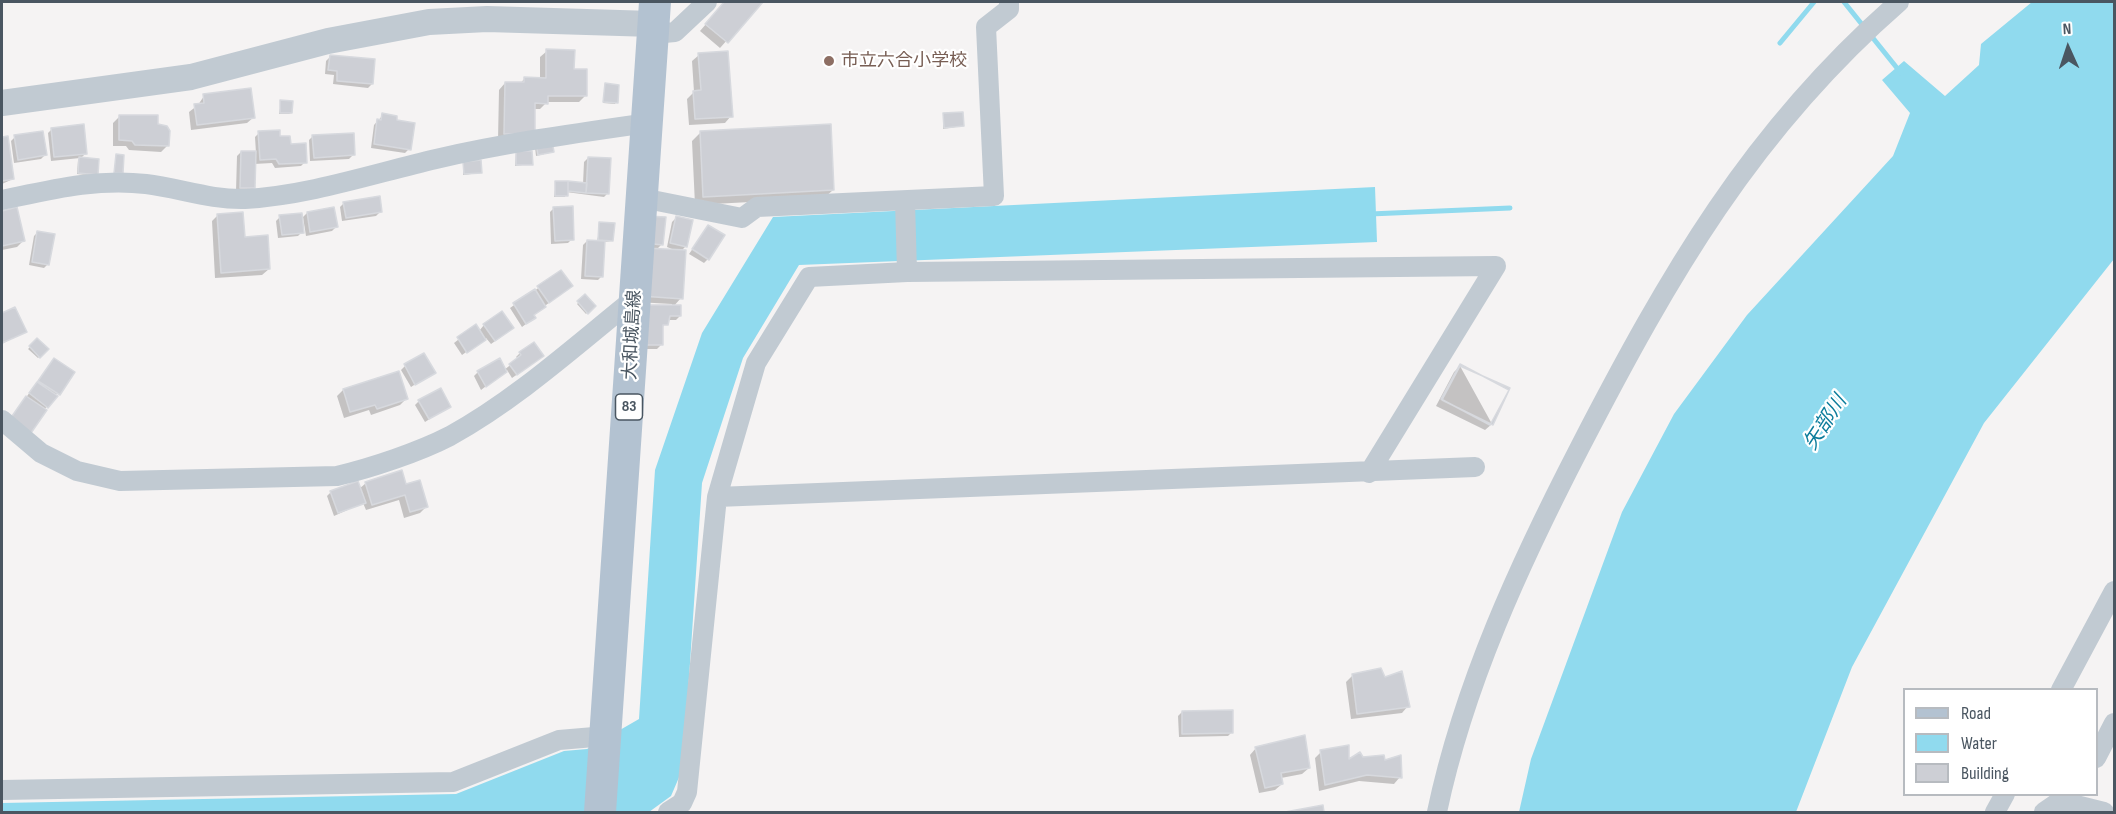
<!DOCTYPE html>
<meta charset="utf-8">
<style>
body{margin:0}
#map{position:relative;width:2116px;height:814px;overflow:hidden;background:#f5f3f3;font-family:"Sofia Sans Condensed",sans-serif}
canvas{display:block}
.frame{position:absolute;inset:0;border:3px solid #4a5661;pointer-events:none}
.legend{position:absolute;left:1903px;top:688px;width:195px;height:108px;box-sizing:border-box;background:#fff;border:2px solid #b7bbc0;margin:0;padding:8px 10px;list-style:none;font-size:18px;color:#4a5661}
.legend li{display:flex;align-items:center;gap:12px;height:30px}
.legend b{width:30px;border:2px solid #b7bbc0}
.north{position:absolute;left:2038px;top:18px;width:60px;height:60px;-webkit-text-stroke:4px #fff;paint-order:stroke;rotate:357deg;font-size:16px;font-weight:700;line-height:24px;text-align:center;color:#4a5661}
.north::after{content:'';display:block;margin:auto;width:21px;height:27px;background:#4a5661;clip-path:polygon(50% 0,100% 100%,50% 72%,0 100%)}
</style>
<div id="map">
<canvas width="2116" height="814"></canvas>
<div class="frame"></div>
<ul class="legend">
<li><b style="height:8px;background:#b3c2d1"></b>Road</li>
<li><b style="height:16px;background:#90daee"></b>Water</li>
<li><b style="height:16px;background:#cdcfd5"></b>Building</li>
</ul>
<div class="north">N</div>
</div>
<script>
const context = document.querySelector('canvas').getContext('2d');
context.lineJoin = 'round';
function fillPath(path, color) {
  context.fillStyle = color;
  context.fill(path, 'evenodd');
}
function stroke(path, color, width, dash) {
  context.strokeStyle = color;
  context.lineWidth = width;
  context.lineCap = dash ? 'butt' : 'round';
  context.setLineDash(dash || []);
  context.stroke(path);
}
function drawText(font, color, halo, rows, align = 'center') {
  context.font = font + ' "Sofia Sans Condensed","Noto Sans JP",sans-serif';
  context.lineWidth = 4.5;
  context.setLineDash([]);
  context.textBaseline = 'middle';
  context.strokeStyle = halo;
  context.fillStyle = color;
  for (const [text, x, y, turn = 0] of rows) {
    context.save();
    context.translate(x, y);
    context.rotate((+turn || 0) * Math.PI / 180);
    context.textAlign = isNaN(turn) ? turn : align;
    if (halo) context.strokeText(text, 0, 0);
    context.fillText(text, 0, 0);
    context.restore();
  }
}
fillPath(new Path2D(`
 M2032,2H2114V259L1984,423L1852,667L1796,812H1519L1531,759L1622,512L1674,414L1747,315L1893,156L1910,113L1882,80L1904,61L1945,96L1979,65L1981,44Z
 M1375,187L1377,242L799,265L743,358L702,483L683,768L671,796L649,812H2V803L456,794L564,751L587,749L639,719L655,470L702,333L773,217Z`), '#90daee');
fillPath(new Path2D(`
 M725,2H761L720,48L700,31Z
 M547,51L585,96L579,102H547L540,109H533V134L498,140L499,90L505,83L520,84L524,79H540V57Z
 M699,55L731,116L725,123L689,125L687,99L694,92L692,61Z
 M330,57L372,84L368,88L333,84L334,75L325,74L326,61Z
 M606,85L616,102L615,104L603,103Z
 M204,96L254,117L247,123L191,130L189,112L198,105Z
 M281,102L291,113L289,114H279Z
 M383,115L409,149L405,153L371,148L374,125Z
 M943,115L962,126L943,129Z
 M119,117L157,125L168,145L161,152L129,150L126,146H113V123Z
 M52,129L85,154L80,159L95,176L77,174L78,160L80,158L51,161L48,133Z
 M701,132L833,190L824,198L695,205L692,141Z
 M259,133L279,138L305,162L301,166L275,168L272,163L254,164V188L250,192L236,191L237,156L241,152L256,153L255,137Z
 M313,136L353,155L349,159L310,161L309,140Z
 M15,137L45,155L41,159L14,163L11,141Z
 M7,138L13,179L2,184V139Z
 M535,147L553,152L536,156Z
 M516,153L531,164L515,166Z
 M588,158L608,193L604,197L566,192L565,197H554L556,182L583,184L584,162Z
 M463,163L480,173L463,175Z
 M344,203L380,212L376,216L342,221L340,207Z
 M554,208L572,239L568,243L551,244L550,212Z
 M16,209L23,241L17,247L2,250V213Z
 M307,213L336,227L332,231L306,236L303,217Z
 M218,215L243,238L269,269L262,275L215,278L212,221Z
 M280,217L302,232L298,236L278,238L276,221Z
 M676,218L686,246L681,251V298L673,307L680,316L676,320H668L662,328L661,345L657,349H634L672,307V304L636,302L643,221L662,244L656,250L677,251L667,247L672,222Z
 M600,224L612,241L604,242L602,276L598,280L581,279L583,245L587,241L597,242Z
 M708,227V259L704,263L689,254Z
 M38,232L48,264L44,268L29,265L34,236Z
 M561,272L567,290L532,315L534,318L522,327L510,308Z
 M585,296L594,306L586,314L577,304Z
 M14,309L25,331L2,344V315Z
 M484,325L508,332L491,344L486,338L462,355L454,343L476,326L479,331Z
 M37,340L47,349L38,358L28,349Z
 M533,344L538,360L512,378L507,370L481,390L474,376L478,372L504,370L518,359L516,357L520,353Z
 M50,364L73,373L44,410L25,399Z
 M405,366L434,372L411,387L401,370Z
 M1460,366L1492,424L1485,430L1436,406L1454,372Z
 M343,390L406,399L400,405L371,415L369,410L344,418L337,396Z
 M419,401L450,406L425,422L415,405Z
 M366,483L405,486L427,506L420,513L404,518L399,500L366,510L363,503L334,516L327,496L331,492L359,489Z
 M1353,675L1384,678L1408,706L1402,713L1351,719L1346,682Z
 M1182,712L1232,732L1228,736L1179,737L1178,716Z
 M1256,748L1309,768L1302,774L1281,778L1282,784L1275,790L1259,793L1250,755Z
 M1321,752L1347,762L1363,758L1384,762L1400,777L1394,784L1359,781L1319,791L1315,758Z`), '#0003');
stroke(new Path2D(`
 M1844,2L1901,73
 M1780,43L1814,2
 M1370,214L1510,208`), '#90daee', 5);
const building = new Path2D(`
 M724,2H763L728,43L705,24Z
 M546,49L575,50L574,69H587V96H548V104L535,103V134H504L505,82H524V77L546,78Z
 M728,51L733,117L695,119L693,91L701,90L698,53Z
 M330,55L375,59L373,84L337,81V71L328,70Z
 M605,83L619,85L618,103L603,102Z
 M251,88L255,118L197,125L194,104L204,103L203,94Z
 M280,100L293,101L292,113H280Z
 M963,112L964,126L944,128L943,113Z
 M382,113L397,116V120L415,123L411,150L374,144L377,119L381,120Z
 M119,115H158V124L167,126L170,131L169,146L135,145L132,141L119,140Z
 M84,124L87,154L54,157L51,128Z
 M831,124L834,190L703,197L700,131Z
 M280,130V136H290L291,144L306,143L307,163L279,164L276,159L260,160L258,131Z
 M43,131L47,155L18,160L14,135Z
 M354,133L355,155L314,158L312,135Z
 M8,136L14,179L2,181V137Z
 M552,141L554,152L538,155L536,144Z
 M241,151H256L255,188H240Z
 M516,151H532L533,165H516Z
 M116,154L124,155L123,173H114Z
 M79,157L99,159L98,175L78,173Z
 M588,157L611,158L609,194L586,193Z
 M481,160L482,173L464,174L463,162Z
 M555,181H568V196H555Z
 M568,181L587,183L586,193L568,191Z
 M380,196L382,212L346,218L343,202Z
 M573,206L574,240L555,241L553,207Z
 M17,207L25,241L2,246V211Z
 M334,207L338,227L310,232L307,212Z
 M243,212L245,237L268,235L270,269L221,273L217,214Z
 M302,213L304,233L282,235L279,215Z
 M646,216L666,217L663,245L643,243Z
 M676,216L693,220L687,247L670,243Z
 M599,222L615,223L613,241L598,240Z
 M708,225L725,235L709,260L692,249Z
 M37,231L55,234L49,265L32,262Z
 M587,240L605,241L603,277L585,276Z
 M644,248L686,250L683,299L641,296Z
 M561,270L573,286L549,303L537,286Z
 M535,289L546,307L534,315L536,318L526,324L513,303Z
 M585,294L596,306L588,314L577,301Z
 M638,305H681V316H670L668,325H663V345H638Z
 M15,307L27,332L2,343V313Z
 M502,311L514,328L495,341L483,324Z
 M476,324L486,340L467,353L457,337Z
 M37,338L49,349L40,358L29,346Z
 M534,342L544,356L517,375L509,364L521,355L519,352Z
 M424,353L436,373L415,385L404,364Z
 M54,358L75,372L60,395L38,381Z
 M500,358L507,372L486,387L477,371Z
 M1460,364L1509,390L1490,425L1441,399Z
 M1460,366L1510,388L1493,425L1442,400Z
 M399,371L408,399L377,409L375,405L350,412L343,389Z
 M37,382L58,396L48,408L29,393Z
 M441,388L451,407L429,419L418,400Z
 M26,396L47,410L31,433L10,419Z
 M402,470L406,484L420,480L428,507L410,512L405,495L372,505L365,482Z
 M358,481L366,503L338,513L330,491Z
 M1381,668L1385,677L1402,671L1410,707L1357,714L1352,674Z
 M1233,710V733L1182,734V711Z
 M1305,735L1310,768L1281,773L1283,784L1265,788L1255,747Z
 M1349,745V759L1360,752L1363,757L1384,755L1385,760L1401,755L1402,778L1367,775L1325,785L1320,750Z
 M1323,805L1324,812H1285Z`);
fillPath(building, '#cdcfd5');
stroke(building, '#d7d9de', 1.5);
stroke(new Path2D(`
 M653,34L675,32L707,2
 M642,198L742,218L757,207L994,196L986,27L1009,9V2
 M2,200C50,190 96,178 146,184C179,188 211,200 245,199C310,195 372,174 436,159C505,143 577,133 647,123
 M905,201L907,272
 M2,420L41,453L77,471L120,481L337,476C371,468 419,452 450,436C517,399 575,346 635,298
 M717,497L1475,467
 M2061,690L2114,591
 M2096,758L2114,723
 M2,790L453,782L559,740L606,736
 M668,812L682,803L687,792L717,497L756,363L809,277L907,272L1496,266L1369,473
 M1437,812C1464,684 1520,563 1580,447C1669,275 1751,131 1899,2
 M1995,812L2005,794
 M2044,812L2060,801L2104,812`), '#c1cad2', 20);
stroke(new Path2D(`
 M2,103L191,77L328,41L429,22L487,19L653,24`), '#c1cad2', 26);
stroke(new Path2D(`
 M600,812L655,2`), '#b3c2d1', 32);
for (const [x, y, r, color] of [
 [829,61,6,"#8d6e63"]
]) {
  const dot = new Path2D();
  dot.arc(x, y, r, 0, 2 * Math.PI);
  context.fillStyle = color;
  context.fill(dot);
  stroke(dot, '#fff', 2);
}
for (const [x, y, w] of [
 [629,407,27]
]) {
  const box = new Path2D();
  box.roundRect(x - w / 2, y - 13, w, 26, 4.5);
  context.fillStyle = '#fff';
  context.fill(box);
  stroke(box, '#4a5661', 1.5);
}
drawText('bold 16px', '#4a5661', null, [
 ["83",629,407]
]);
drawText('18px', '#785e54', '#fff', [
 ["市立六合小学校",841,61]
], 'left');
drawText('18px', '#4a5661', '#fff', [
 ["大和城島線",633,335,-87]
]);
drawText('italic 20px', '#0c7c9b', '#fff', [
 ["矢部川",1826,423,-57]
]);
</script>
